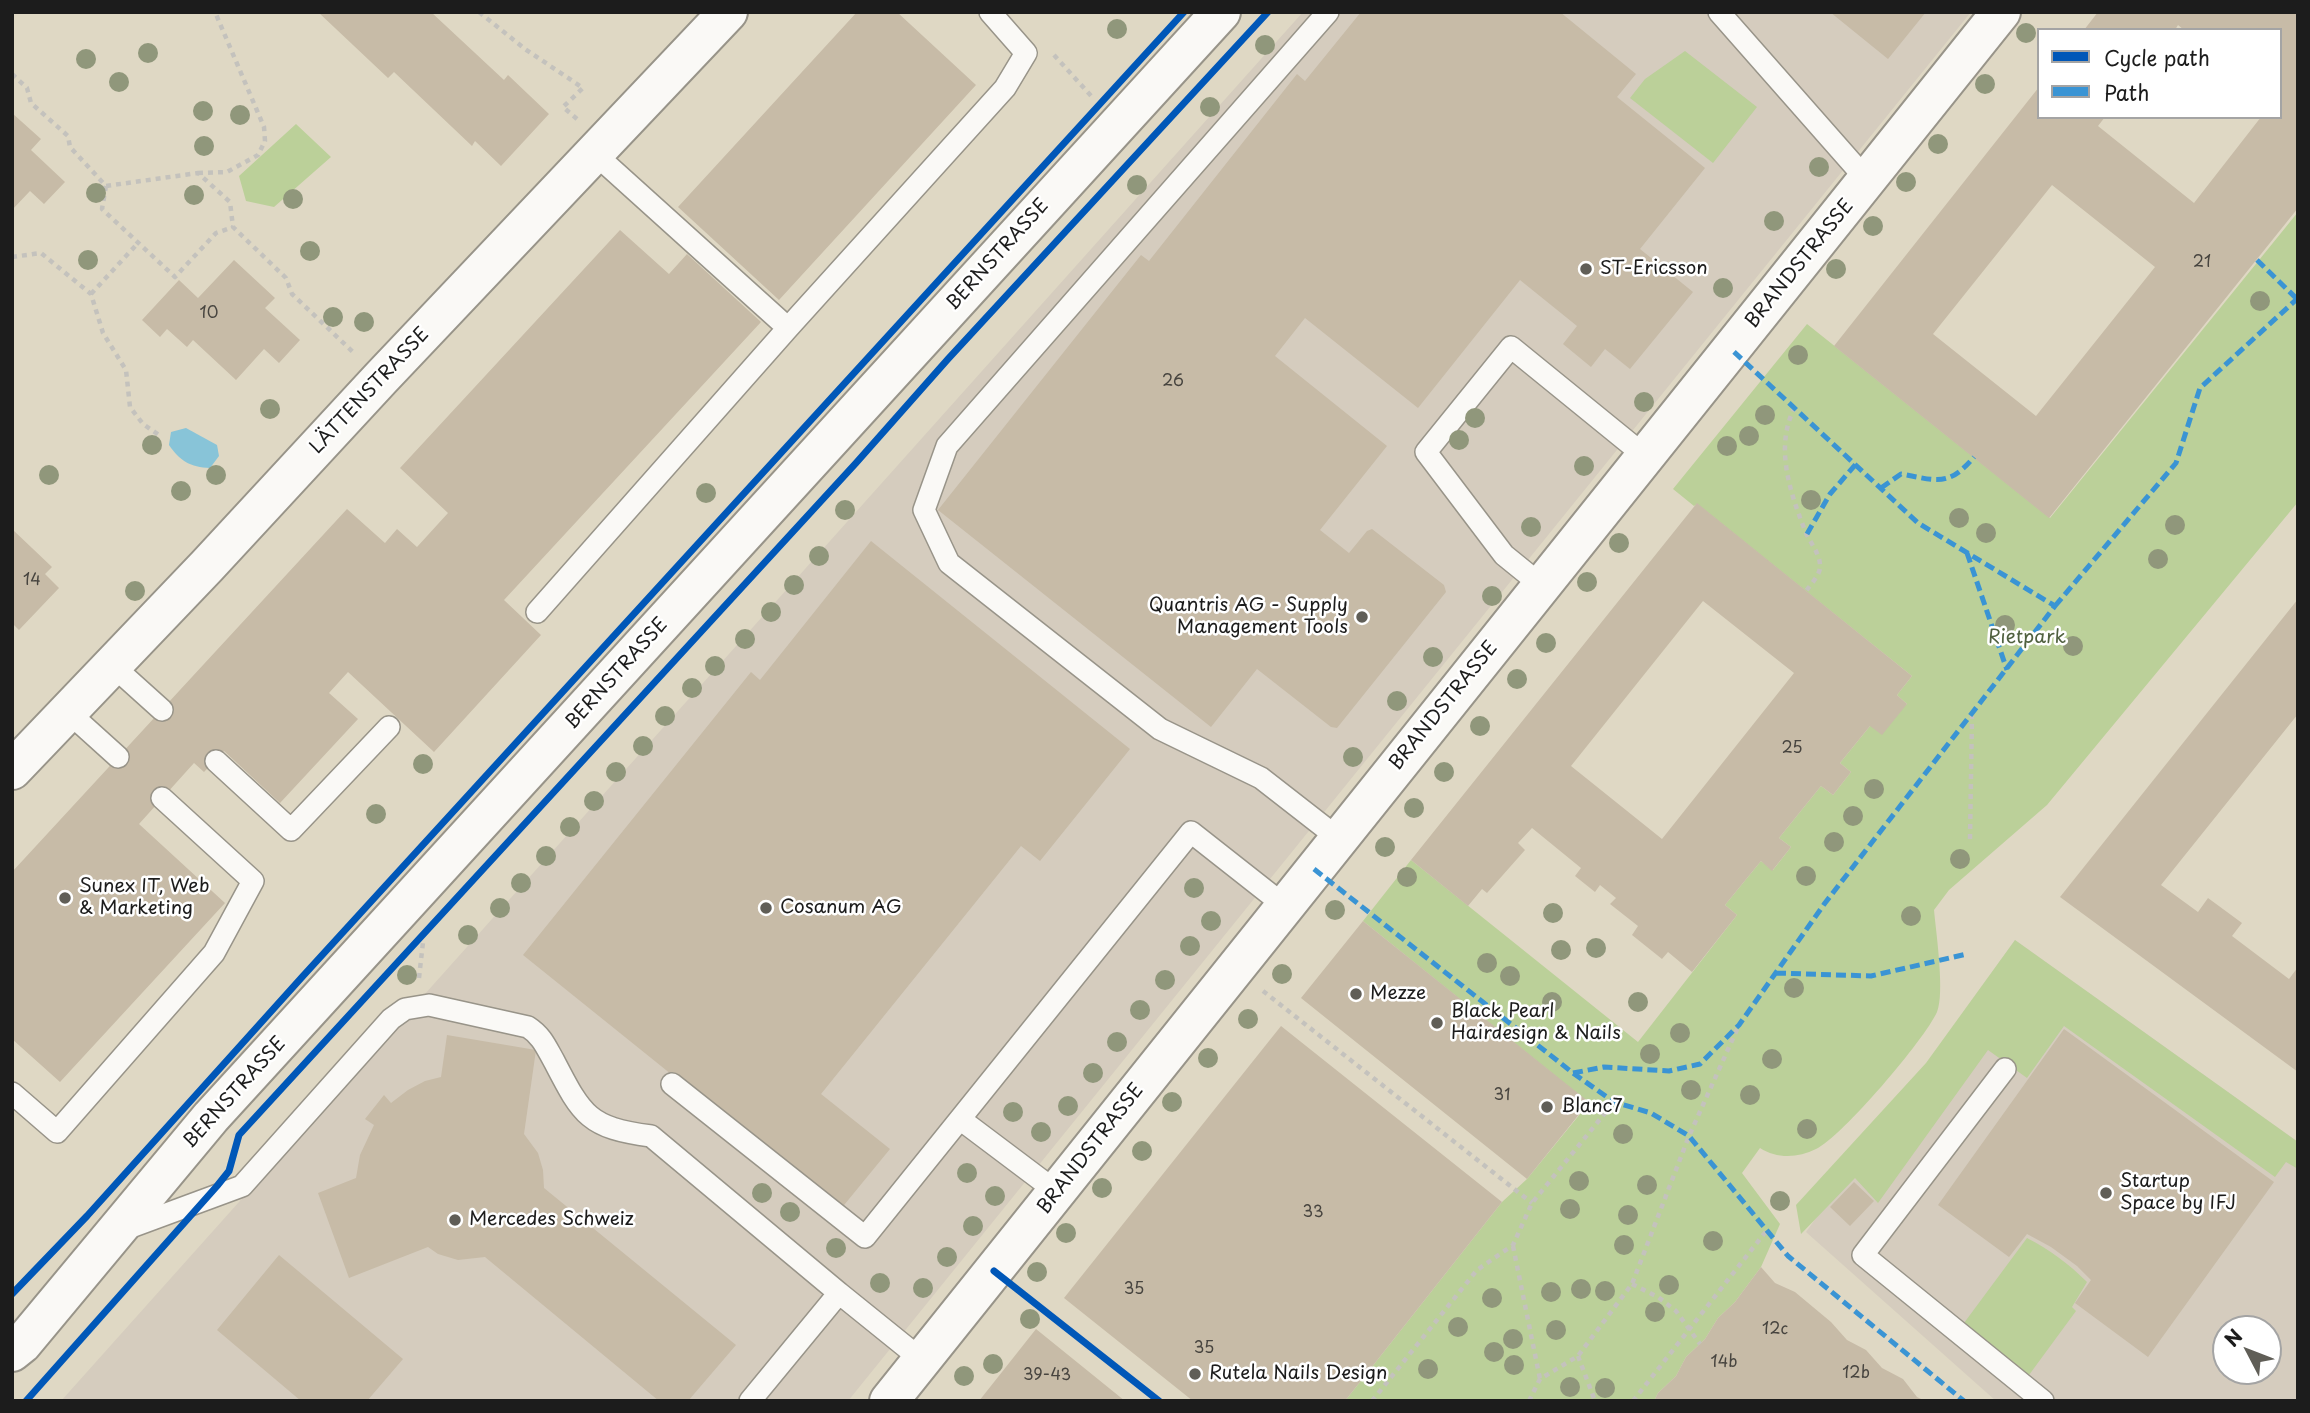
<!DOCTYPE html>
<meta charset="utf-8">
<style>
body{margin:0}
#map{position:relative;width:2310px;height:1413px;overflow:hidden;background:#dfd8c4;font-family:"Playpen Sans",sans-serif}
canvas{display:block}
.frame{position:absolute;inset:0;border:14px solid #1c1c1c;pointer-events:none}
.legend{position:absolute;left:2037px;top:28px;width:245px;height:91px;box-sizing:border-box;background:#fff;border:2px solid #a4a4a4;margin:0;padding:9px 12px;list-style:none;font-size:21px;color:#1c1c1c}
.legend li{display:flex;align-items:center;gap:14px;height:35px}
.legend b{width:35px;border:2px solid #a4a4a4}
.north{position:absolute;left:2212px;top:1315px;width:70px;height:70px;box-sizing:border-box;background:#fff;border:2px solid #a4a4a4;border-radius:50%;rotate:312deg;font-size:19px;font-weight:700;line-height:28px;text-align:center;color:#1c1c1c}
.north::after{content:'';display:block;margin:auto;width:24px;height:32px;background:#605e57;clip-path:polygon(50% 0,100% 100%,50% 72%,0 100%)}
</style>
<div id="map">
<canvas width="2310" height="1413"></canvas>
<div class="frame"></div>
<ul class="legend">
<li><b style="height:9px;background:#0057b8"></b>Cycle path</li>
<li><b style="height:9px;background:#3a94d4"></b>Path</li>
</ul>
<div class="north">N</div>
</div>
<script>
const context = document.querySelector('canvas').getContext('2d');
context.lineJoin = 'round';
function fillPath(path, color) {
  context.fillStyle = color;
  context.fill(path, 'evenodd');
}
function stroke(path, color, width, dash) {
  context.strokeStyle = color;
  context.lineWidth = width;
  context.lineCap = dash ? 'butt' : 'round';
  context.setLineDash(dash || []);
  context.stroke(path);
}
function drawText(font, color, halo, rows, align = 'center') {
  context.font = font + ' "Playpen Sans",sans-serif';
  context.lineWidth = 5;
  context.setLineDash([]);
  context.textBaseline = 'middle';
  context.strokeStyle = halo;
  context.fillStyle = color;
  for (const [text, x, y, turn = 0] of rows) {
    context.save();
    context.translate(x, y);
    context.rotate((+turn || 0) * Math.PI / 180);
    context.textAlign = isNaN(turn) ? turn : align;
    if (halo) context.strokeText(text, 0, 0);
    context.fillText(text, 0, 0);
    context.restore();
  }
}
fillPath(new Path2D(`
 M1303,12H1971L848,1401H61Z
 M2015,940L2298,1142V1401H1996L1806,1232ZM2226,1329H2268V1371H2226Z`), '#d5ccbe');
fillPath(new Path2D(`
 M1685,51L1757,107L1713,163L1630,98L1645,79Z
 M296,124L331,157L274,207L246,201L239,176Z
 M2298,212V502L2047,805L1949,890L1934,910C1936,932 1945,993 1937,1012C1925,1039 1842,1137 1816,1149C1798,1158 1777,1159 1760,1148L1742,1173L1780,1224L1761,1267L1735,1302L1718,1318L1705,1339L1686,1357L1676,1376L1658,1393L1654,1401H1345L1502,1202L1527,1179L1589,1103L1363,921L1411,860L1638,1042L1737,915L1725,905L1761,861L1773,870L1791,847L1779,838L1821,786L1833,795L1851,772L1840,763L1870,726L1907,704L1897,695L1912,676L1697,504L1694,506L1673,489L1807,324L2050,518Z
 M2015,940L2298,1142V1169L2286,1162L2275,1177L2064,1026L2027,1078L1988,1050L1878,1203L1855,1178L1801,1234L1796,1205L1926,1063Z
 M2027,1238C2050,1250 2068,1263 2087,1282L2072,1307L2076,1311L2029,1375L1964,1323Z`), '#bbd099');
fillPath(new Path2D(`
 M186,428L217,445L219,456L210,468C190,467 180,461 169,445L171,432Z`), '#88c4d8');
fillPath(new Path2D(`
 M318,12H431L504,80L508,75L549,114L501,166L475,141L472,146L394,72L388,78Z
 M857,12H897L976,85L779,300L678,207Z
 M1361,12H1560L1636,74L1617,97L1705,168L1640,249L1693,292L1630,369L1605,349L1591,367L1563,344L1577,326L1520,280L1418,408L1305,318L1275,356L1387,446L1320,530L1349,553L1367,531L1372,529L1444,585L1446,592L1337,728L1331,727L1257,669L1211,727L938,510L1141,255L1149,261L1297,74L1305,81Z
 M1830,12H1926L1888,59Z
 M2098,12H2298V208L2049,518L1834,346L2039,87V117H2105L2098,126L2194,203L2261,117H2280V30H2184L2178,25L2175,30H2084ZM2052,185L2155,267L2036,416L1933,334Z
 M12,113L41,139L31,150L65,182L44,204L30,191L12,210Z
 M620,230L669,274L687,254L761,322L504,600L541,635L434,752L348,672L329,693L358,719L280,803L224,751L204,772L194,763L139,824L225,903L60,1082L12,1039V872L347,509L385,543L397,529L417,547L448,513L400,468Z
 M234,260L275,298L265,308L300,340L279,363L264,349L236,380L193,340L187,347L167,329L160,337L142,320L179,280L198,298Z
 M1697,503L1912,676L1897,695L1907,704L1882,735L1870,726L1840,763L1851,772L1833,795L1821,786L1779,838L1791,847L1772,871L1761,861L1725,905L1737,915L1692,972L1668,952L1662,959L1632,935L1638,926L1610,904L1616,898L1600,885L1595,892L1575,876L1581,868L1532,828L1518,843L1525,850L1487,893L1482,889L1468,906L1411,860ZM1703,601L1794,673L1662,839L1571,766Z
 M12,529L52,567L45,574L59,588L19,630L12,623Z
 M871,541L1130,749L1040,861L1021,846L821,1094L890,1149L840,1210L523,955L751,672L760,680Z
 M2298,599V714L2161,885L2198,912L2208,898L2242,923L2232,936L2289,979L2298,967V1072L2060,897Z
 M1363,921L1589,1102L1527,1179L1301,998Z
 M1281,1026L1502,1202L1345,1401H1193L1064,1298Z
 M2064,1029L2274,1182L2148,1357L2075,1303L2091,1280L2077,1266L2051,1247L2027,1234L2009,1257L1938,1205Z
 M447,1035L536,1050L524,1134L538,1153L543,1170L544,1188L736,1345L688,1401H659L485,1257L458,1260L438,1254L428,1247L349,1278L318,1193L356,1178L360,1155L374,1125L365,1119L384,1095L391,1103L408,1090L425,1081L441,1077Z
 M1854,1182L1874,1201L1850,1226L1830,1207Z
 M279,1255L403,1359L367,1401H301L217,1330Z
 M1761,1267L1775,1283L1795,1292L1831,1322L1847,1340L1866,1350L1882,1368L1903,1379L1917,1397L1925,1401H1654L1658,1393L1676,1376L1686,1357L1705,1339L1718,1318L1735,1302Z
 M1036,1329L1125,1401H979Z`), '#c7bba7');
const lane = new Path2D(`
 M1328,12L947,446L924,510L949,563L1160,729L1261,778L1338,838
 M1719,12L1867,180
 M594,153L788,328
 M1541,585L1504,555L1426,452L1511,347L1645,456
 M537,612L788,328L1005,88L1026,53L990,12
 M112,665L162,710
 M67,711L118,757
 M216,761L291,830L389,727
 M2005,1069L1863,1255L2043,1401
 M672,1084L865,1237L960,1119L1057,1192
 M12,1093L57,1132L214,953L253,881L162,798
 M960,1119L1191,832L1285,906
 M123,1230L242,1186L391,1019L405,1009L429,1005L528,1027C542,1036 546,1047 554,1061C582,1115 588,1128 651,1136L839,1293
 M750,1401L839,1293L922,1360`);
const street = new Path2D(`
 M12,770L207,566L381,378L728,12
 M889,1401L2001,12`);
const primary = new Path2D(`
 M12,1352L22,1344L211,1117L1221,12`);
stroke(lane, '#989489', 24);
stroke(street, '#989489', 42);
stroke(primary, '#989489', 42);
stroke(new Path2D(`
 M479,12L525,49L583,88L563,107L577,119
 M1054,55L1093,98
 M12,74L27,88L31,103L68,136L70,147L106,186L198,173L230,202L233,227L286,278L292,294L355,354
 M198,173L227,172L258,155L265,141L264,127L215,12
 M106,186L102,209L175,277L216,233L233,227
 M12,257L41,253L91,294L103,333L126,370L130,407L143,424L159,435
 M91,294L138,243
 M1795,407C1774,446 1790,493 1806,533C1811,544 1821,555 1820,568C1819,576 1811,584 1806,591
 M1970,839L1972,716
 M419,978L423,942
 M1263,991L1532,1203
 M1513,1246L1540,1379
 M1632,1284L1658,1297L1676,1311L1700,1344
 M1022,1293L1159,1401
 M1578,1356L1595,1401
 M1372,1401L1477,1270L1513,1245L1532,1203L1614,1102
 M1529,1401L1540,1379L1578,1356L1632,1284L1689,1136L1739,1025
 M1633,1401L1767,1230`), '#c4c2bd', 4.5, [5, 5]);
stroke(lane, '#faf9f6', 21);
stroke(street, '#faf9f6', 38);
stroke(primary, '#faf9f6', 38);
stroke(new Path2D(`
 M2257,260L2297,299
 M1881,488L1901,474C1936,480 1948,488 1974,457
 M1807,534L1830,494L1856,464
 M1967,553L2007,670
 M2055,606L2176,463L2200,388L2298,298
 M1314,869L1573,1073L1614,1102L1651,1113L1689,1136L1788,1256L1964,1401
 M1776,973L1871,976L1967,954
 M1573,1073L1604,1067L1669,1071L1700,1064L1739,1025L1825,903L2055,606L1918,523L1732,350`), '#3a94d4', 5, [10, 5]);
stroke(new Path2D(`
 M994,1271L1159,1401
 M12,1294L87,1216L303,976L1184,12
 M26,1401L217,1186L229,1171L239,1135L856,463L948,359L1268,12`), '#0057b8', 7);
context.fillStyle = '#90977b';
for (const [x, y] of [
 [1117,29],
 [2026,33],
 [1265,45],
 [148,53],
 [86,59],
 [119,82],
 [1985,84],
 [1210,107],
 [203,111],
 [240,115],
 [1938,144],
 [204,146],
 [1819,167],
 [1906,182],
 [1137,185],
 [96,193],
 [194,195],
 [293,199],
 [1774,221],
 [1873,226],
 [310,251],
 [88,260],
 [1836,269],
 [1723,288],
 [2260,301],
 [333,317],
 [364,322],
 [1798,355],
 [1644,402],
 [270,409],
 [1765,415],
 [1475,418],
 [1749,436],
 [1459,440],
 [152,445],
 [1727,446],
 [1584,466],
 [49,475],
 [216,475],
 [181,491],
 [706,493],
 [1811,500],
 [845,510],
 [1959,518],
 [2175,525],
 [1531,527],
 [1986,533],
 [1619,543],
 [819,556],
 [2158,559],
 [1587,582],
 [794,585],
 [135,591],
 [1492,596],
 [771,612],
 [2005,625],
 [745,639],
 [1546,643],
 [2073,646],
 [1433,657],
 [715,666],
 [1517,679],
 [692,688],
 [1397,701],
 [665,716],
 [1480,726],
 [643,746],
 [1353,757],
 [423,764],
 [616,772],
 [1444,772],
 [1874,789],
 [594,801],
 [1414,808],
 [376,814],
 [1853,816],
 [570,827],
 [1834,842],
 [1385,847],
 [546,856],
 [1960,859],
 [1806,876],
 [1407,877],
 [521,883],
 [1194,888],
 [500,908],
 [1335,910],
 [1553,913],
 [1911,916],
 [1211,921],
 [468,935],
 [1190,946],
 [1596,948],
 [1561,950],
 [1487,963],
 [1282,974],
 [407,975],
 [1510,976],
 [1165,980],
 [1794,988],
 [1552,1002],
 [1638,1002],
 [1140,1010],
 [1248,1019],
 [1680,1033],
 [1117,1042],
 [1650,1054],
 [1208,1058],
 [1772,1059],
 [1093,1073],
 [1691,1090],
 [1750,1095],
 [1172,1102],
 [1068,1106],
 [1013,1112],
 [1807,1129],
 [1041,1132],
 [1623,1134],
 [1142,1151],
 [967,1173],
 [1579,1181],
 [1647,1185],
 [1102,1188],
 [762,1193],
 [995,1196],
 [1780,1201],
 [1570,1209],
 [790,1212],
 [1628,1215],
 [973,1226],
 [1066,1233],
 [1713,1241],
 [1624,1245],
 [836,1248],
 [947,1257],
 [1037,1272],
 [880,1283],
 [1669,1285],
 [923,1288],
 [1581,1289],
 [1605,1291],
 [1551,1292],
 [1492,1298],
 [1655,1312],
 [1030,1319],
 [1458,1327],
 [1556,1330],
 [1513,1339],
 [1494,1352],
 [993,1364],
 [1514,1365],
 [1428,1369],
 [964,1376],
 [1570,1387],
 [1605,1388]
]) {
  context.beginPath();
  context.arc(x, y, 10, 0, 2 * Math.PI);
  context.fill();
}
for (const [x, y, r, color] of [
 [1586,269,7,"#605e57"],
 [1362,617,7,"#605e57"],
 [65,898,7,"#605e57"],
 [766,908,7,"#605e57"],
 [1356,994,7,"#605e57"],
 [1437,1023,7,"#605e57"],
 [1547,1107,7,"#605e57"],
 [2106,1193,7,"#605e57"],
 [455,1220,7,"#605e57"],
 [1195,1374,7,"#605e57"]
]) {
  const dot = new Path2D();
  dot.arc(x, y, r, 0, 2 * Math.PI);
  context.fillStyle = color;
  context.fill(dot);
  stroke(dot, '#fff', 2.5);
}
drawText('16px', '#47443f', null, [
 ["21",2202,263],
 ["10",209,314],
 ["26",1173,382],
 ["14",32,581],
 ["25",1792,749],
 ["31",1502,1096],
 ["33",1313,1213],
 ["35",1134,1290],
 ["12c",1775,1330],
 ["35",1204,1349],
 ["14b",1724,1363],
 ["12b",1856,1374],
 ["39-43",1047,1376]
]);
drawText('19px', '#1c1c1c', '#fff', [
 ["BERNSTRASSE",998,255,-48],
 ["BRANDSTRASSE",1800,264,-51],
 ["LÄTTENSTRASSE",370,391,-47],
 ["BERNSTRASSE",617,674,-48],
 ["BRANDSTRASSE",1444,706,-51],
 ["BERNSTRASSE",235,1093,-48],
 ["BRANDSTRASSE",1091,1149,-52]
]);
drawText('19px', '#1c1c1c', '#fff', [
 ["ST-Ericsson",1600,269],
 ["Quantris AG - Supply",1348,606,"right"],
 ["Management Tools",1348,628,"right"],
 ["Sunex IT, Web",79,887],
 ["& Marketing",79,909],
 ["Cosanum AG",780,908],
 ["Mezze",1370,994],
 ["Black Pearl",1451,1012],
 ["Hairdesign & Nails",1451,1034],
 ["Blanc7",1561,1107],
 ["Startup",2120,1182],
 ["Space by IFJ",2120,1204],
 ["Mercedes Schweiz",469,1220],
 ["Rutela Nails Design",1209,1374]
], 'left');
drawText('19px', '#506140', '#fff', [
 ["Rietpark",2027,638]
]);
</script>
